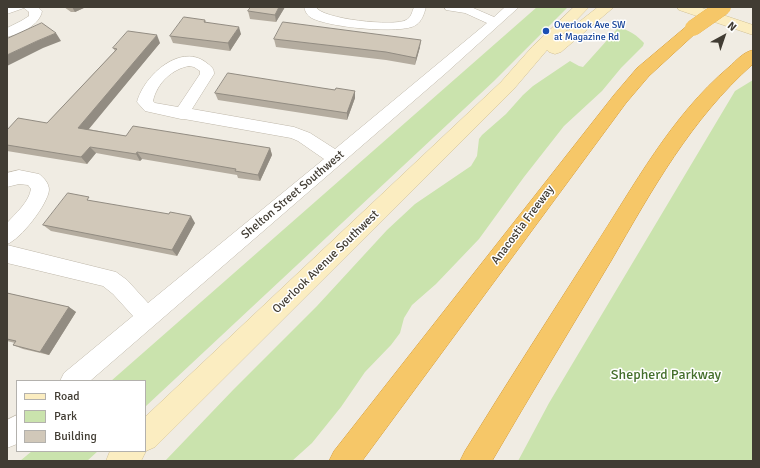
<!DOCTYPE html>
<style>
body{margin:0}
#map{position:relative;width:760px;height:468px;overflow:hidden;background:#f0ece3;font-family:Signika,sans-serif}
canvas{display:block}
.frame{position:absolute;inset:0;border:8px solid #413c33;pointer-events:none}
.legend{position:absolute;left:16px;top:380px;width:130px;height:72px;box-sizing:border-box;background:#fff;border:1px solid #b3b1ad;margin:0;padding:5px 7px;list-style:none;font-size:12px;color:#413c33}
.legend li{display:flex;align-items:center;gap:8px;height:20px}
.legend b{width:20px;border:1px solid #b3b1ad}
.north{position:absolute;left:704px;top:16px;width:40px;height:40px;-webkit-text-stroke:3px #fff;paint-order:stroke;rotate:40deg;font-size:11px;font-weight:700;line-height:16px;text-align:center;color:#413c33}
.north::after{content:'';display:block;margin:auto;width:14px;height:18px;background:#413c33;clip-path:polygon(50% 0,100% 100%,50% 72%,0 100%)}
</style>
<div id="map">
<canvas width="760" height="468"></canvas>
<div class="frame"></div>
<ul class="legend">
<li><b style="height:5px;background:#fbedc1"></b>Road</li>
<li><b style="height:11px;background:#cae3ad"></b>Park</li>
<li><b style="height:11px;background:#d1c8b9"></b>Building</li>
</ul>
<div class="north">N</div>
</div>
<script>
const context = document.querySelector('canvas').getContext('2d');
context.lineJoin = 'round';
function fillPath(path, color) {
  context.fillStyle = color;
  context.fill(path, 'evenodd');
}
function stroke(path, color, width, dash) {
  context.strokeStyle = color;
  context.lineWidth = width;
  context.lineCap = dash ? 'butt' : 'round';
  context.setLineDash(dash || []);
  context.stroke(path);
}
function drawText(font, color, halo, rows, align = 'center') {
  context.font = font + ' Signika,sans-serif';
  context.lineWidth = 3;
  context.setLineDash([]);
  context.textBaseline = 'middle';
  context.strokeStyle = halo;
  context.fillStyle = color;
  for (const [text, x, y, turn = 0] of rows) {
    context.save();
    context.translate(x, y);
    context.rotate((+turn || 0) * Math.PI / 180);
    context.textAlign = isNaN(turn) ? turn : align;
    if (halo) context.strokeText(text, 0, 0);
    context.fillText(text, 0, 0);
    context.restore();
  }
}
fillPath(new Path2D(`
 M537,7H568L494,81L145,407V381H111Z
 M618,28C627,28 639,37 644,43L643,46L621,68L602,91L564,126L524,177L479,239L436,284L412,305L404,318L400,333L391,345L365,372L341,407L312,443L292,461H165L233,390L317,306L387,230L415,204L471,166L477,156L479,139L482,135L506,114L523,95L533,86L570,61L579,66L583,67Z
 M753,80V461H518L549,403L735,91Z
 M32,451H98L87,461H20Z`), '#cae3ad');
const street = new Path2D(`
 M7,7H38L42,11C40,25 20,34 7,37V28L21,21L29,16V12L24,8L7,14Z
 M304,7H316C321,19 395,27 406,20C411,18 412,12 414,7H426C424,14 422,21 416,25C402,35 324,27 310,17C307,15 305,11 304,7Z
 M444,7H471L494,17L505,7H519L446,73L90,381H60L64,373L133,316L113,294L103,286L7,263V245L116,272L127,280L148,303L324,159L298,141L291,138L184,119H181L145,111L137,102C144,75 182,41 208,64C212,67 214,69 214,74L192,109L294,127L310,133L335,149L487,23L465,13L446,10ZM189,66L194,67L200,71V74L178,107L155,103L153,101C157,83 172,69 189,66Z
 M19,170L39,174C44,178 49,183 49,190C48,204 20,240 7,244V223C16,213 29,202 31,189L28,185L19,184L7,187V173Z
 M17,415V444L7,448V420Z`);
const secondary = new Path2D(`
 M574,7H589L560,37L598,7H614L561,52L555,54L549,52L547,50L513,90L155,447L146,451L141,461H106L110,451H145V417L501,82L532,47Z
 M677,7H699L753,25V35L679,10Z`);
const highway = new Path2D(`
 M693,23L698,25L701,28L698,31L649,76L626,103L362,461H329L334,451L614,95L637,68L688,25Z
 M753,50V64C691,119 652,190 611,261C571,328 531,394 492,461H460L465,451C507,383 550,316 593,249C634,186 671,116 729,67C736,61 743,52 753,50Z`);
stroke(street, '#beb7a9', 1);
stroke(secondary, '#d1c196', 1);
stroke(highway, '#d49b39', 1);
fillPath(street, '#fff');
fillPath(secondary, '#fbedc1');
fillPath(highway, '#f6c768');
const highwayBridge = new Path2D(`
 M693,28L723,7`);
stroke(highwayBridge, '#d49b39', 16, []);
stroke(highwayBridge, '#f6c768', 16);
fillPath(new Path2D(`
 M64,7H86L75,12H71Z
 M285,7L276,22L250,19L248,11Z
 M205,20L206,22L241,34L230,51L173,43L170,36Z
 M274,39L420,47L415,65L386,60L276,47Z
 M160,43L88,129L126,136L270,148L272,155L260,181L238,178L237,175L142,159L140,161L96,153L87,164L7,151V130L47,123L115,51L113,48Z
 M322,88L335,90L355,91V98L347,120L218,100L215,93Z
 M93,201L195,223L177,256L51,231L43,225Z
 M7,293L69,307L76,312L49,355L23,349L13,345L15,343L7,341Z`), '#b4ac9f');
fillPath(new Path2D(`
 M72,7H86L75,12Z
 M279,7H285L276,22L275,15Z
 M239,27L241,34L230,51L228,43Z
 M56,33L61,41L43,48L7,66V55L37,41Z
 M157,35L160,43L84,135L78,128Z
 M421,40L420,47L415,65L416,58Z
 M355,91V98L347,120V113Z
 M90,147L96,153L87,164L81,157Z
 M270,148L272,155L260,181L258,175Z
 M137,152L142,159L140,161L136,154Z
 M191,216L195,223L177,256L172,250Z
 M69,307L76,312L49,355L40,352Z`), '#928c82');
const building = new Path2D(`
 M251,7H279L275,15L248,11Z
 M184,17L205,20L204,22L239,27L228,43L170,36Z
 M283,22L421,40L416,58L386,52L274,39Z
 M42,23L56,33L37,41L7,55V39Z
 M128,31L157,35L78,128L126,136L133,126L270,148L258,175L235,171L236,169L137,152L136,154L90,147L81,157L7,145V130L18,118L47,123L117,49L113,48Z
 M228,73L322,88L335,90L336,88L355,91L347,113L215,93Z
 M68,193L89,197L87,200L169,214L170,212L191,216L172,250L43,225Z
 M7,293L69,307L40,352L13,345L16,341L7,339Z`);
fillPath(building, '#d1c8b9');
stroke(building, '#928c82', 1);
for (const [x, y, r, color] of [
 [546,31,4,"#1a4fb4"]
]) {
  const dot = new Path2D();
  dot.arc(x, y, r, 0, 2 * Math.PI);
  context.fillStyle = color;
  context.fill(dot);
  stroke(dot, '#fff', 1.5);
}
drawText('10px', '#164399', '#fff', [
 ["Overlook Ave SW",554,25],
 ["at Magazine Rd",554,37]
], 'left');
drawText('12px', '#413c33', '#fff', [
 ["Shelton Street Southwest",293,195,-40],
 ["Anacostia Freeway",523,225,-53],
 ["Overlook Avenue Southwest",326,262,-44]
]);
drawText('14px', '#446f2b', '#fff', [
 ["Shepherd Parkway",666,375]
]);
</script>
